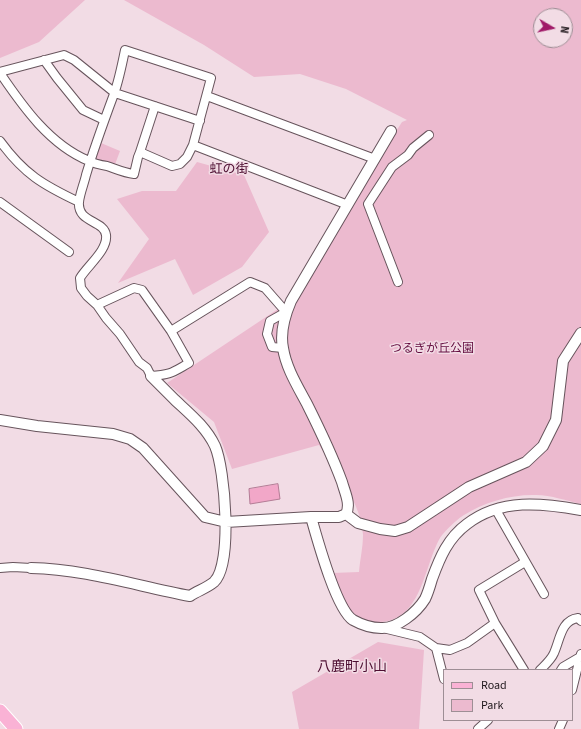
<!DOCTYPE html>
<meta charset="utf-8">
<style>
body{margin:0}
#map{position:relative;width:581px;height:729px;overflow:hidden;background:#f2dce5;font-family:"Source Sans 3",sans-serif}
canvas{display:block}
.legend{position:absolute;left:443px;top:669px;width:130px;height:52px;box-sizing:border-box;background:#f2dce5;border:1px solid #9e8e95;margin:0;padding:5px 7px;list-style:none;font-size:12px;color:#21191d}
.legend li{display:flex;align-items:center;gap:8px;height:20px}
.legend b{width:20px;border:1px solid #9e8e95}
.north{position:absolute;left:533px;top:8px;width:40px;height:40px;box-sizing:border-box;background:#f2dce5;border:1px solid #9e8e95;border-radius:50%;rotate:99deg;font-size:11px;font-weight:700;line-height:16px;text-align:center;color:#21191d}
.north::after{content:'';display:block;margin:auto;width:14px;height:18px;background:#a01a68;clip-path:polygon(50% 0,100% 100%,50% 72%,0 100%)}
</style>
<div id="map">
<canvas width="581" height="729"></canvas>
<ul class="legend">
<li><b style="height:5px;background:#fab2d5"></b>Road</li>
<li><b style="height:11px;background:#ecbacf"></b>Park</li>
</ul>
<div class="north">N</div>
</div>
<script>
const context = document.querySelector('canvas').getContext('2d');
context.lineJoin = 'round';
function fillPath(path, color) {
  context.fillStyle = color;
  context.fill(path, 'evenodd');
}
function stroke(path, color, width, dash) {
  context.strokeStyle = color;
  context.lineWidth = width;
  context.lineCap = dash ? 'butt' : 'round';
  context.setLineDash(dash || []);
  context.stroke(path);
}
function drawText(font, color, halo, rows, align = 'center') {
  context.font = font + ' "Source Sans 3","Noto Sans JP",sans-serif';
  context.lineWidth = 3;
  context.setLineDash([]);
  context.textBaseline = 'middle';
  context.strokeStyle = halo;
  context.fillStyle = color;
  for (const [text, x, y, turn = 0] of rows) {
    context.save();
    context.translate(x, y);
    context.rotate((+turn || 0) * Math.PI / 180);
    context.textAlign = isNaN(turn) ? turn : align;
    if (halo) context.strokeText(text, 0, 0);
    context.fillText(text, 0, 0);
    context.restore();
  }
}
fillPath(new Path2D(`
 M0,0H85L39,42L0,58Z
 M124,0H581V504C567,501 551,495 536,495C513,494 484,502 464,515C458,518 443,533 440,538C423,568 422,624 375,622C348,621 340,593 332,573L359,572C360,560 363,547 363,535C362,504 335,470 319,445L232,469L214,422L167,383L278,309L290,296L402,122L407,120L346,89L300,74L254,77L204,45ZM541,16H565V40H541Z
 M101,143L120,151L114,167L95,159Z
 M197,162L244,175L269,232L242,267L193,295L175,259L118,283L149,239L117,199L142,191H176Z
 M378,642L424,650L419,729H299L292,692Z`), '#ecbacf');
const water = new Path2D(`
 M278,484L280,499L250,504L249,489Z`);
fillPath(water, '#f2a7c8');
stroke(water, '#b37c95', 1);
const minor = new Path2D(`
 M44,60L57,78L83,110L104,120
 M0,72L64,55L74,60L115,93L200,121
 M0,73C23,107 50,145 89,161C95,164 101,165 107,166C116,169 124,173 134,174L138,157L140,152L172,166L180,164L187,157L193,145L211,78L125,50C122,65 119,80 114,94C104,121 94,148 86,175C84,184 80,193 79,202C77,223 104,220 106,235C108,250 88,265 80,278L81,288L87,296L97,305L106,318L120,334L139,362L147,368L151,376C171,375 173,372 189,363L171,331L142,290L134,288L97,305
 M207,96L375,159
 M0,141C24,174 43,185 79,202
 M193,145L348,205
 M140,152L155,106
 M0,202L69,252
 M398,282L368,204L392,167L408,155L413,148L429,135
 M171,331L250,282L265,288L286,312L270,321L267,334L272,347L283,348
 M496,510L544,594
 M0,568L13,567L31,568
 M495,623L479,590L525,562
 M387,629L420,637L436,648L444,679
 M436,648L450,650L467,643L495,623L524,670
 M540,670C545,665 551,660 554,653C560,640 561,620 578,618L581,621
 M561,670L563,667L580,657
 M572,690L581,654
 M478,729L488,720
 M559,729L563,720`);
const tertiary = new Path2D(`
 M0,420L37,426L113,434L130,439L143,448L205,517L226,522L311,517H339L346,514C351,504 345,493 342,482C332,455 320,430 307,404C298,387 286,368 283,348C280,333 285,315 291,301L391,131
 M346,514L358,523L380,529L395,531L408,527L469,487L526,462L543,446L556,420L563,361L581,333
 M311,517C317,538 336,609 353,620C362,625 371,628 381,628C397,629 417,612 425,599C428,593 430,586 432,579C440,557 448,538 467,524C501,498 542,503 581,510
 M31,568C85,569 137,586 190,596C197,591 207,588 214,582C233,564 225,469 215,446C206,427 190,414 175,400C167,392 159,384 151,376`);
const primary = new Path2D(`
 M0,711L16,729`);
stroke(minor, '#67545c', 10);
stroke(tertiary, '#67545c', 12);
stroke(primary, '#fff', 15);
stroke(minor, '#fff', 8);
stroke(tertiary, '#fff', 10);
stroke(primary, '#fab2d5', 13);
drawText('12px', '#630c3f', '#f2dce5', [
 ["つるぎが丘公園",432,349]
]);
drawText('13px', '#4d0e31', '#f2dce5', [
 ["虹の街",229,170]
]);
drawText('14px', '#4d0e31', '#f2dce5', [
 ["八鹿町小山",352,668]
]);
</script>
